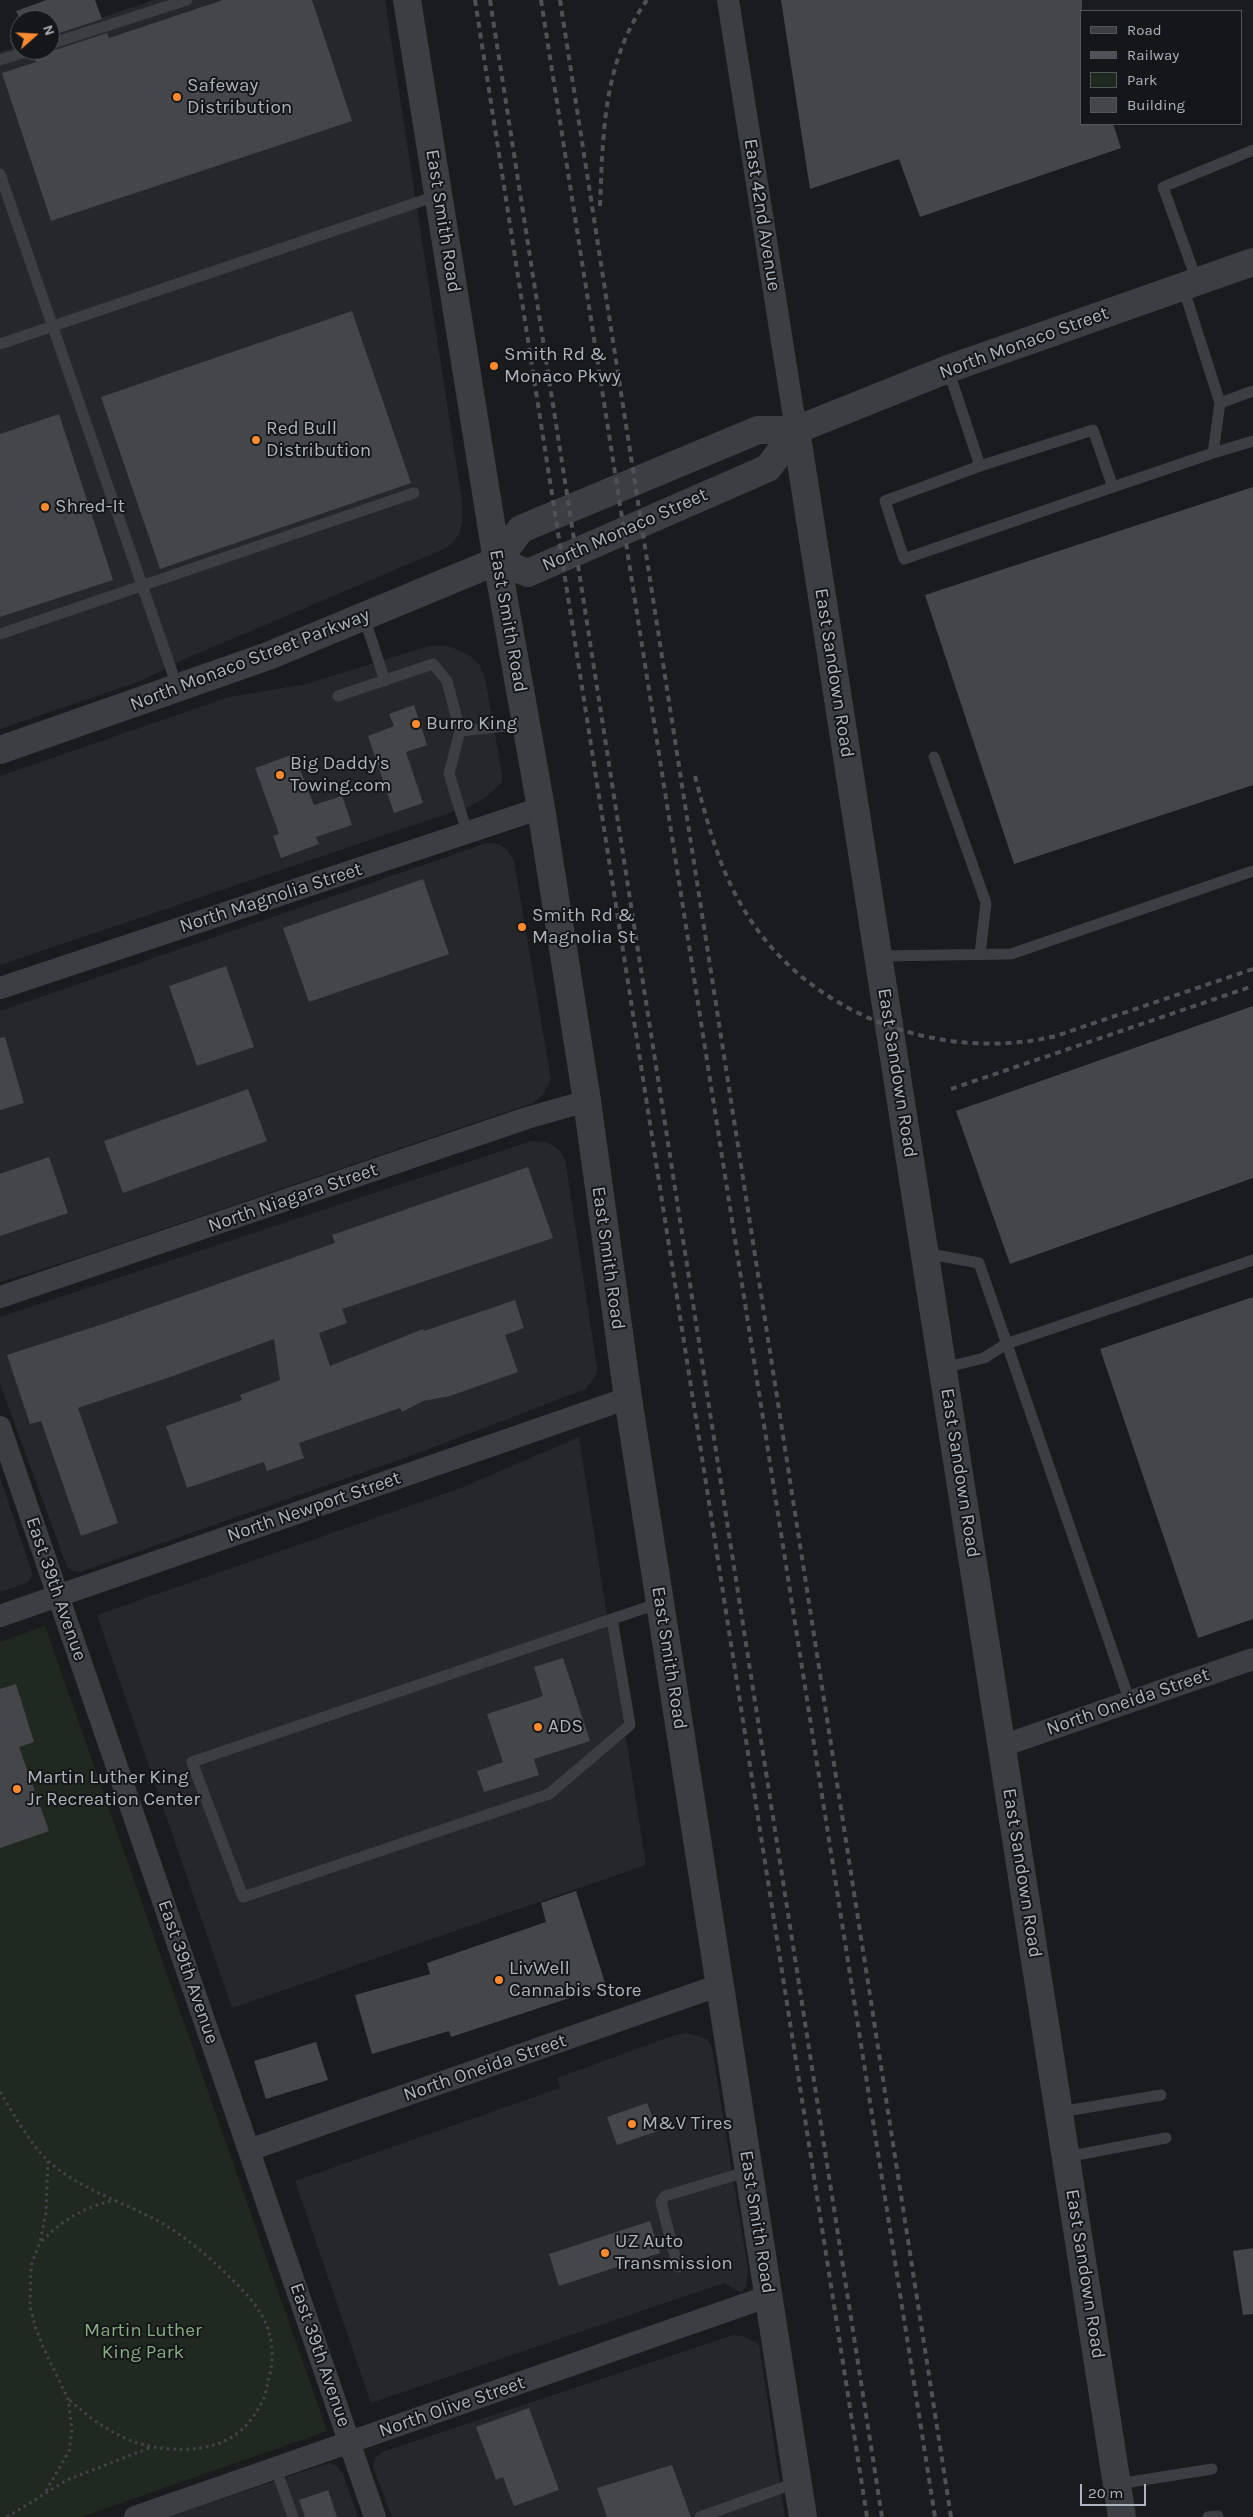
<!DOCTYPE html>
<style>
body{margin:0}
#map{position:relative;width:1253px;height:2517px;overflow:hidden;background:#1a1b1d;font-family:Karla,sans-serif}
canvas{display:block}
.legend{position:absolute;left:1080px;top:10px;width:162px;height:115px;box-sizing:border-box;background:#151618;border:1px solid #51565a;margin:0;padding:6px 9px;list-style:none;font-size:15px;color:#acb5bd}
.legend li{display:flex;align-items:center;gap:10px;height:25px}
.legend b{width:25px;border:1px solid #51565a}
.north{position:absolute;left:10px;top:10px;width:50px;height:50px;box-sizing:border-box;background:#151618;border:1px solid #51565a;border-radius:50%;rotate:71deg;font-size:14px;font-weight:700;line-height:20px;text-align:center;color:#acb5bd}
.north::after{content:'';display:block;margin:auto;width:18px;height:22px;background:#ff8a30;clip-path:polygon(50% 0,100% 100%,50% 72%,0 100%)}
.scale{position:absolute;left:1080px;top:2484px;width:66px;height:22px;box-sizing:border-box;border:2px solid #acb5bd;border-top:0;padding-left:6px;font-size:15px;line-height:18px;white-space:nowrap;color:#acb5bd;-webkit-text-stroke:4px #151618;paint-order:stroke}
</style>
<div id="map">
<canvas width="1253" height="2517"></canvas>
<ul class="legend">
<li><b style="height:6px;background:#3b3e42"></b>Road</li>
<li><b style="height:6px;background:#4e5258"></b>Railway</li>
<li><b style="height:14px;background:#20291f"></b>Park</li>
<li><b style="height:14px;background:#44464a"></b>Building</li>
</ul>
<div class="north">N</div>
<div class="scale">20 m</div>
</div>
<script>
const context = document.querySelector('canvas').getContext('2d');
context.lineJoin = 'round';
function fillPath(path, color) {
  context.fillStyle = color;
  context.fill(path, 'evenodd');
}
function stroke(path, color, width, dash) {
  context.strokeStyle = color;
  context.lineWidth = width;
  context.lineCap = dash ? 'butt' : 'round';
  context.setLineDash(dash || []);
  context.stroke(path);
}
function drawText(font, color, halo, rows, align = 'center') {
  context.font = font + ' Karla,sans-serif';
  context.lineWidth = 4;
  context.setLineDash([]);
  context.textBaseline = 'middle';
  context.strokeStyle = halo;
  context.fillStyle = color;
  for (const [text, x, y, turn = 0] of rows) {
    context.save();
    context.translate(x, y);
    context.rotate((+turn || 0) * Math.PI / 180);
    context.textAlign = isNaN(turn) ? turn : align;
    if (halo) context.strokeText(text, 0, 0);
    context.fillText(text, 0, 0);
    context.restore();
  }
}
fillPath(new Path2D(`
 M154,0H385L462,501V523L459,534L452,544L442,550L187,658L141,681L0,729V52L20,45V50H50V35Z
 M429,646H449L469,655L479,664L485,678L502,774V782L487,796L473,805L361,843L0,965V776L229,697L306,684Z
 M487,843L499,844L508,851L514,861L551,1079L543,1095L533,1103L81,1257L0,1282V1011Z
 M531,1141L547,1142L559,1150L565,1159L597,1367L596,1375L586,1389L413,1455L80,1572L73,1571L67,1567L0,1384V1317Z
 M579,1437L646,1865L232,2008L97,1615L461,1488Z
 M0,1477L32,1573L31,1579L27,1583L0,1592Z
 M687,2033L707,2039L712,2048L748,2270L746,2287L741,2293L724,2283L371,2403L295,2181L560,2088L557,2078L675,2035Z
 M733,2335L743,2336L759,2344L785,2517H392L373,2467L375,2458L382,2452Z
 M329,2463L337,2466L343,2474L358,2517H167Z`), '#26272a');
fillPath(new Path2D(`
 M45,1626L327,2431L81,2517H0V1642Z`), '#20291f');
fillPath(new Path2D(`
 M46,0H95L102,19L50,36V20H20L16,11Z
 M223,0H312L352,121L51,221L2,73L36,62L34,57L39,50L52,51L107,33L109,38Z
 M781,0H1082V124H1113L1121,148L920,217L899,159L810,189Z
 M352,311L411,483L160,569L101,397Z
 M59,414L113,580L0,617V434Z
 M1253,487V785L1014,864L925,595Z
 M414,705L427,745L406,752L423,803L394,813L368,736L394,726L389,714Z
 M294,754L314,805L342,796L352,825L316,837L319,844L281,858L273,836L279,834L255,768Z
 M423,879L449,954L309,1002L283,928Z
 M226,966L254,1047L197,1066L169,986Z
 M1253,1006V1178L1010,1264L956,1111Z
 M5,1037L24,1103L0,1110V1038Z
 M248,1089L267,1141L123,1193L104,1141Z
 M49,1157L68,1213L0,1236V1174Z
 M528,1167L553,1238L342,1309L347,1323L319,1333L330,1366L423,1329L424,1331L515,1300L524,1328L505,1335L518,1372L450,1396L423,1401L402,1412L400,1408L299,1443L304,1458L267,1471L264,1462L187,1488L166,1426L242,1400L240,1395L280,1380L274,1339L173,1376L78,1408L118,1523L81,1536L41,1421L30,1424L7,1355L106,1323L335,1243L332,1235Z
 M1253,1297V1619L1198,1638L1100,1349Z
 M563,1658L590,1741L534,1759L539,1775L484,1792L477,1771L503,1762L487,1714L543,1696L534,1667Z
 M16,1684L34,1742L19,1747L49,1831L0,1848V1689Z
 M576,1891L606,1986L451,2037L449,2031L372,2054L355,1995L430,1974L427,1963L546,1922L541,1903Z
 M316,2042L328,2080L266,2099L254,2061Z
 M647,2103L658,2131L617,2145L607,2117Z
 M650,2221L660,2253L559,2286L549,2254Z
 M1253,2248V2314L1243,2315L1233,2251Z
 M529,2408L559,2490L514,2506L503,2477L496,2480L476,2427Z
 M672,2465L691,2517H607L597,2488Z
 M328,2490L337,2517H305L299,2500Z`), '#44464a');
stroke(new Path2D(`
 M0,2092C17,2119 33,2151 59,2170C89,2192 127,2204 160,2222C181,2234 202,2251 220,2268C253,2299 280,2325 270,2374C267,2385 266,2396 260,2406C240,2442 211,2451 171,2449C129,2447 99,2426 68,2399
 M42,2241C63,2219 85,2207 115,2200
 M46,2491L69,2451L72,2430L68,2399L43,2347L35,2326L30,2306L31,2266L40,2242L46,2213L48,2161
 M7,2517L67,2480L149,2448`), '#414549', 3, [2.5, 4]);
stroke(new Path2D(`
 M50,44L187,0
 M0,60L32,50
 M0,174L178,689
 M1197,281L1163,187L1253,150
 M0,344L439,195
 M948,369L980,466
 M1220,403L1253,391
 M1213,453L1253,441
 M1113,487L904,559L885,501L980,466L1093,430L1113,487L1213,453L1220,403L1183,287
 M364,617L385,681
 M0,634L414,493
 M338,696L433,664L447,681L460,731L449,774L467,832
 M460,731L526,724
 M934,757L986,903L980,954
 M879,956L1011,954L1253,871
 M925,1253L979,1263L1130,1702
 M943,1368L984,1358L1006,1344L1253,1260
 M612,1619L630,1725L549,1794L243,1897L192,1762L612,1619L660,1603
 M1060,2112L1161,2095
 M1066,2157L1166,2138
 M678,2267L661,2202L665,2196L749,2171
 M276,2469L293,2517
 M1118,2484L1212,2469
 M700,2517L798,2482
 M1208,2517L1218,2516`), '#3b3e42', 11);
stroke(new Path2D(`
 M728,0L796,430
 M0,988L541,808
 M0,1297L527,1118L587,1101
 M0,1427L375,2517
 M0,1616L628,1398
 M1002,1746L1253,1659
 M249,2150L720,1985
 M135,2517L769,2296`), '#3b3e42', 22);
stroke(new Path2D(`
 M407,0L497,561L541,808L587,1101L628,1398L803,2517
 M796,430L1122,2517
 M497,561L521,529L758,430H796L948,369L1253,262
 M497,561L528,573L768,468L796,430
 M0,750L268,656L497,561`), '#3b3e42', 28);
stroke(new Path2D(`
 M475,0L867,2517
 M490,0L882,2517
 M541,0L935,2517
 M560,0L951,2517
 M600,206C603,133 603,62 647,0
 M695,776C708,825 720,873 748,916C812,1017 943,1063 1056,1036L1253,969
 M951,1089L1253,986`), '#4e5258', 4, [6, 5]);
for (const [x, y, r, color] of [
 [177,97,5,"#ff8a30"],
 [494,366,5,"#ff8a30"],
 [256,440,5,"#ff8a30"],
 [45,507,5,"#ff8a30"],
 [416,724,5,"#ff8a30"],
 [280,775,5,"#ff8a30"],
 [522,927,5,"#ff8a30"],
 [538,1727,5,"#ff8a30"],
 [17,1789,5,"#ff8a30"],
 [499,1980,5,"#ff8a30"],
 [632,2124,5,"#ff8a30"],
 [605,2253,5,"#ff8a30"]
]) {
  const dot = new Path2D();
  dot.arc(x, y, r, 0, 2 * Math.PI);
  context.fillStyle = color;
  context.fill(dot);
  stroke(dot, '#151618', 2);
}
drawText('19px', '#acb5bd', '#151618', [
 ["Safeway",187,86],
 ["Distribution",187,108],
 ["Smith Rd &",504,355],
 ["Monaco Pkwy",504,377],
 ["Red Bull",266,429],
 ["Distribution",266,451],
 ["Shred-It",55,507],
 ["Burro King",426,724],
 ["Big Daddy's",290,764],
 ["Towing.com",290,786],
 ["Smith Rd &",532,916],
 ["Magnolia St",532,938],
 ["ADS",548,1727],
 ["Martin Luther King",27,1778],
 ["Jr Recreation Center",27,1800],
 ["LivWell",509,1969],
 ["Cannabis Store",509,1991],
 ["M&V Tires",642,2124],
 ["UZ Auto",615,2242],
 ["Transmission",615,2264]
], 'left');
drawText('19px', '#acb5bd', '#151618', [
 ["East 42nd Avenue",762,215,81],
 ["East Smith Road",443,221,81],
 ["North Monaco Street",1024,343,-20],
 ["North Monaco Street",625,530,-24],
 ["East Smith Road",508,621,80],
 ["North Monaco Street Parkway",250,660,-21],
 ["East Sandown Road",834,673,81],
 ["North Magnolia Street",271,898,-18],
 ["East Sandown Road",897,1073,81],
 ["North Niagara Street",293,1198,-19],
 ["East Smith Road",608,1258,82],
 ["East Sandown Road",960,1473,81],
 ["North Newport Street",314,1507,-19],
 ["East 39th Avenue",56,1589,71],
 ["East Smith Road",669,1658,81],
 ["North Oneida Street",1128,1702,-19],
 ["East Sandown Road",1022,1873,81],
 ["East 39th Avenue",188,1972,71],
 ["North Oneida Street",485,2068,-19],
 ["East Smith Road",757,2222,81],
 ["East Sandown Road",1085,2274,81],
 ["East 39th Avenue",320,2355,71],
 ["North Olive Street",452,2407,-19]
]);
drawText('19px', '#88aa82', '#151618', [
 ["Martin Luther",143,2331],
 ["King Park",143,2353]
]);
</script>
